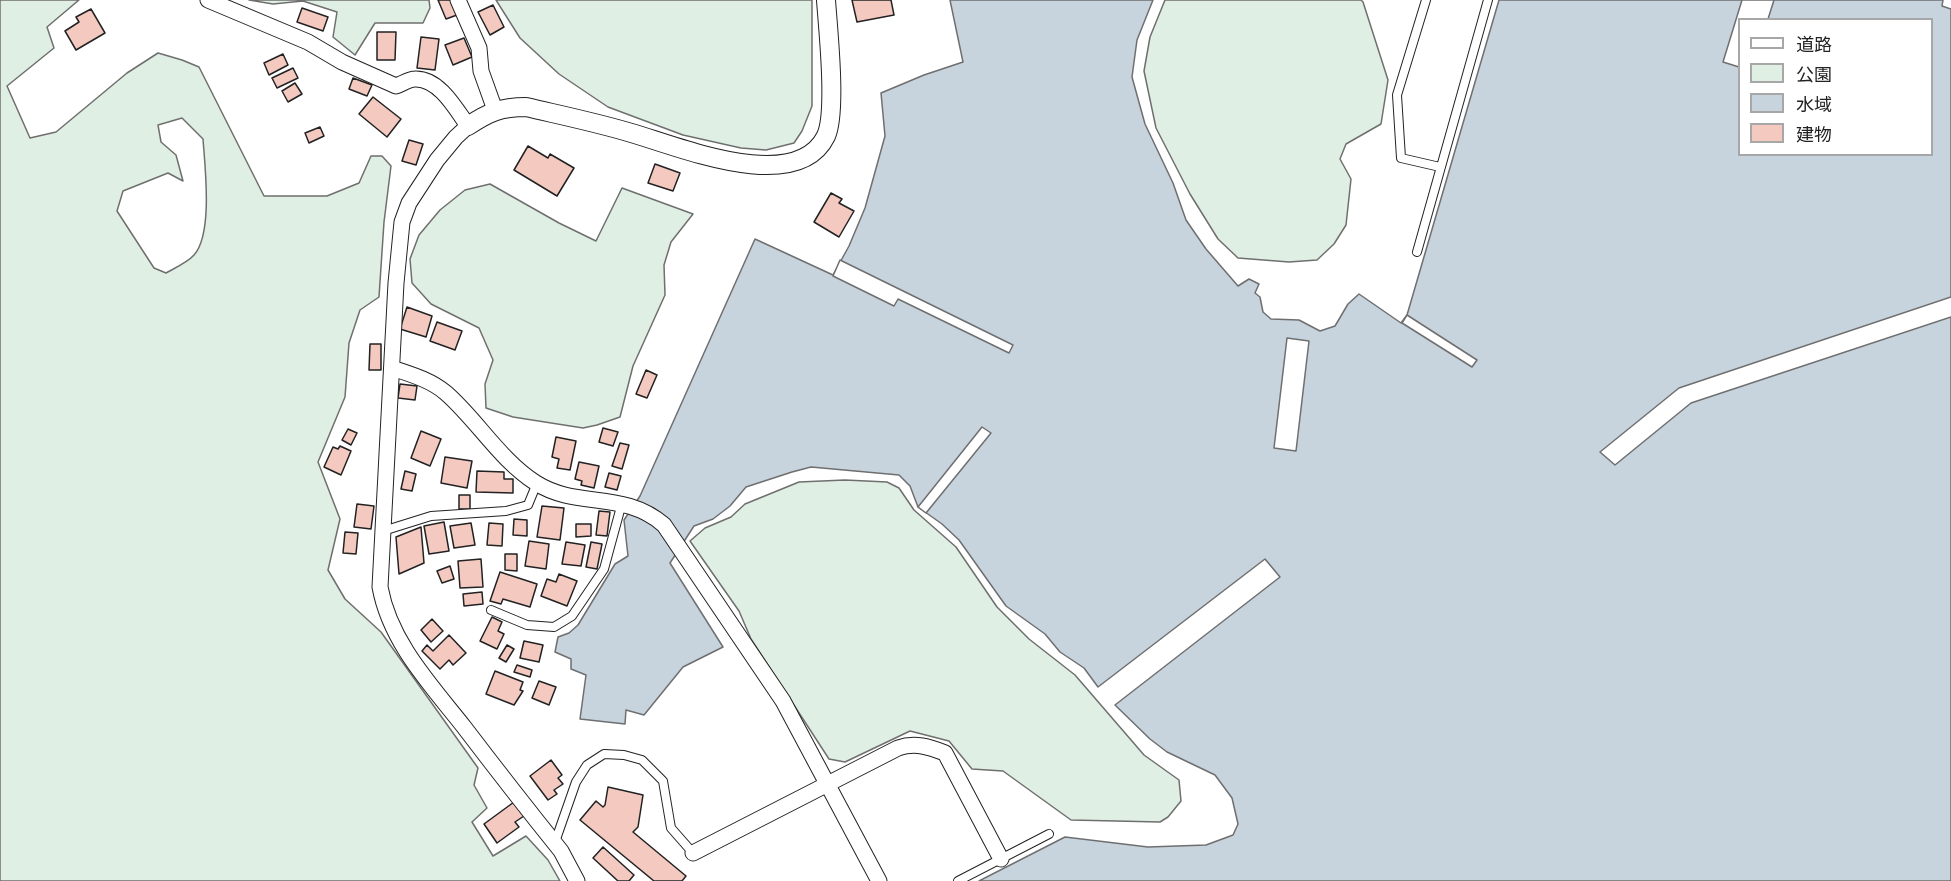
<!DOCTYPE html>
<meta charset="utf-8">
<style>
body{margin:0}
#map{position:relative;width:1951px;height:881px;overflow:hidden;background:#fff;font-family:"DejaVu Sans","Noto Sans JP",sans-serif}
canvas{display:block}
.legend{position:absolute;left:1738px;top:18px;width:195px;height:138px;box-sizing:border-box;background:#fff;border:2px solid #a7a7a7;margin:0;padding:8px 10px;list-style:none;font-size:18px;color:#222}
.legend li{display:flex;align-items:center;gap:12px;height:30px}
.legend b{width:30px;border:2px solid #a7a7a7}
</style>
<div id="map">
<canvas width="1951" height="881"></canvas>
<ul class="legend">
<li><b style="height:8px;background:#fff"></b>道路</li>
<li><b style="height:16px;background:#e0efe3"></b>公園</li>
<li><b style="height:16px;background:#c7d3dd"></b>水域</li>
<li><b style="height:16px;background:#f3c9c0"></b>建物</li>
</ul>
</div>
<script>
const context = document.querySelector('canvas').getContext('2d');
context.lineJoin = 'round';
function fillPath(path, color) {
  context.fillStyle = color;
  context.fill(path, 'evenodd');
}
function stroke(path, color, width, dash) {
  context.strokeStyle = color;
  context.lineWidth = width;
  context.lineCap = dash ? 'butt' : 'round';
  context.setLineDash(dash || []);
  context.stroke(path);
}
const green = new Path2D(`
 M0,0H79L47,27L54,48L7,86L30,138L56,132L127,73L158,53L182,60L199,67L264,196H327L359,183L371,156H382L391,166L384,222L379,297L360,310L349,343L345,397L318,462L340,519L328,570L345,599L381,632L478,768L474,785L487,808L472,822L493,856L526,836L548,860L560,881H0ZM182,118L203,139C205,167 213,234 194,255C188,262 175,268 166,273L154,268L117,211L123,191L168,173L183,181L176,155L161,142L158,125Z
 M249,0H429L430,8L423,23H375L355,55L333,37L337,12L303,1L273,4Z
 M496,0H812V106L802,131L794,143L766,150L741,148L683,135L608,107L559,74L520,38Z
 M1165,0H1361L1363,2L1388,80L1381,124L1346,144L1340,159L1351,179L1346,225L1334,244L1317,260L1289,262L1238,258L1218,239L1190,194L1156,128L1144,71L1150,37Z
 M490,184L559,223L596,241L622,188L693,214L671,242L664,265L665,295L633,366L620,417L597,425L583,428L513,417L486,408L485,384L493,360L479,328L431,304L412,283L410,259L419,235L440,210L465,190Z
 M845,480L887,482L899,488L914,510L956,547L997,607L1029,639L1075,675L1144,755L1179,780L1181,801L1168,817L1160,822L1071,820L1003,771L972,769L949,741L910,731L845,762L829,759L751,639L739,611L690,541L705,528L731,517L745,504L799,482Z`);
fillPath(green, '#e0efe3');
stroke(green, '#6f6f6f', 1.5);
const water = new Path2D(`
 M950,0H1153L1137,40L1132,77L1145,124L1173,183L1186,220L1206,249L1238,286L1249,279L1259,284L1255,293L1260,297L1263,312L1271,319L1299,320L1320,331L1335,326L1348,304L1359,294L1401,323L1407,315L1499,0H1943L1942,6L1951,9V297L1679,388L1600,452L1615,465L1691,403L1951,317V881H979L1065,837L1148,847L1206,845L1233,835L1238,824L1232,798L1215,775L1167,752L1150,739L1115,705L1280,577L1265,559L1098,687L1084,668L1060,652L1045,634L1006,606L959,540L942,524L918,507L910,486L899,475L811,467L792,472L746,487L730,506L713,519L694,526L670,563L723,647L683,667L644,715L626,710L625,724L580,719L586,675L571,669V659L555,652L558,637L569,633L578,625L615,564L628,556L624,520L640,496L755,239L833,275L849,246L865,208L885,136L881,93L924,75L963,62ZM1740,20H1932V154H1740Z`);
fillPath(water, '#c7d3dd');
stroke(water, '#6f6f6f', 1.5);
const pier = new Path2D(`
 M1742,0H1774L1768,19L1740,20L1739,67L1723,62Z
 M840,260L1013,345L1009,353L898,299L894,306L833,276Z
 M1407,315L1477,360L1472,367L1402,323Z
 M1287,338L1309,341L1296,451L1274,448Z
 M982,427L991,433L926,513L918,507Z`);
fillPath(pier, '#fff');
stroke(pier, '#6f6f6f', 1.5);
const building = new Path2D(`
 M438,0H451L457,15L446,19Z
 M852,0H891L894,15L857,22Z
 M493,5L504,27L490,35L478,12Z
 M302,8L328,17L323,31L297,22Z
 M91,9L105,33L76,50L65,31L79,22L76,17Z
 M377,32H396L395,60H377Z
 M421,37L439,39L435,70L417,68Z
 M464,38L472,57L453,65L445,45Z
 M283,54L288,65L269,75L264,63Z
 M293,68L298,78L277,88L272,78Z
 M353,78L372,85L367,96L349,89Z
 M295,83L302,94L288,102L282,91Z
 M373,97L401,119L387,137L359,114Z
 M320,127L324,136L309,143L305,133Z
 M409,140L423,144L416,165L402,161Z
 M528,146L548,158L550,154L574,168L557,196L514,170Z
 M655,164L680,173L673,191L648,183Z
 M831,193L842,199L839,203L854,211L839,237L814,222Z
 M407,307L432,316L426,337L400,329Z
 M437,322L462,331L455,350L430,341Z
 M370,344H381V370H369Z
 M646,370L657,375L647,398L636,394Z
 M400,384L417,386L415,400L398,398Z
 M603,428L618,432L613,446L599,442Z
 M348,429L357,433L351,445L342,440Z
 M421,431L441,439L430,466L411,458Z
 M556,437L576,441L570,470L557,468L559,459L552,457Z
 M620,443L629,445L622,469L612,466Z
 M340,446L351,451L341,475L324,467L333,447L338,449Z
 M445,457L472,461L467,488L441,483Z
 M579,462L599,466L594,488L581,485L582,481L575,479Z
 M405,471L416,474L412,491L401,489Z
 M477,471L504,472V479H513V493L476,492Z
 M609,473L621,476L617,490L605,487Z
 M459,495H470V509H459Z
 M357,504L374,506L371,529L354,527Z
 M542,506L564,508L560,540L537,537Z
 M599,511L610,512L607,536L596,535Z
 M514,519L527,520V536L513,535Z
 M444,522L449,551L429,554L424,526Z
 M471,523L475,545L454,548L450,526Z
 M489,523L503,524L502,546L487,545Z
 M576,524H591V536L576,537Z
 M421,527L424,563L399,574L396,537Z
 M345,532L358,533L356,554L343,553Z
 M529,541L549,544L546,569L525,566Z
 M566,542L585,545L581,566L562,564Z
 M591,542L602,544L597,569L586,567Z
 M505,554H517V571L505,570Z
 M481,559L483,587L460,588L458,561Z
 M450,566L454,579L442,583L437,571Z
 M500,572L537,584L530,607L503,599L501,604L490,601Z
 M559,574L577,581L567,606L541,596L547,579L556,582Z
 M482,592L483,604L464,606L463,594Z
 M492,617L502,622L498,631L504,634L497,649L480,641Z
 M432,619L443,631L431,642L421,630Z
 M449,635L466,653L453,665L449,660L440,669L422,651L427,645L433,651Z
 M524,641L543,645L539,662L520,658Z
 M507,645L514,649L506,662L499,658Z
 M517,665L532,670L530,677L514,672Z
 M495,671L523,682L520,690L523,691L514,705L486,694Z
 M539,681L556,687L549,705L532,698Z
 M551,760L562,775L558,778L563,784L554,790L557,794L548,800L530,776Z
 M608,787L643,795L638,827L633,832L686,876L682,881H654L580,820L596,801L603,807L605,805Z
 M514,802L524,816L515,822L519,827L497,843L484,824Z
 M603,847L634,875L629,881H618L593,858Z`);
fillPath(building, '#f3c9c0');
stroke(building, '#222', 1.5);
const service = new Path2D(`
 M1426,0L1397,95L1401,158L1440,167
 M1417,252L1488,0
 M383,531L431,516L506,511L528,505L537,483
 M491,610L527,625L554,627L572,616L604,569L622,503
 M555,842L576,782L587,765L604,754L624,755L642,760L663,781L671,828L693,853
 M958,881L1049,834`);
const minor = new Path2D(`
 M208,0L308,42L342,62L396,86C402,84 409,79 415,79C439,78 456,109 468,126L456,137L437,160L409,203L402,222L396,283L380,587C390,642 430,684 464,727C496,769 528,810 561,851L577,881
 M458,0L479,48L481,71L495,110
 M392,368C410,374 431,380 446,393C477,420 500,460 536,483C577,509 624,490 664,525L783,701L879,881
 M693,853L898,748C915,742 930,747 945,753L1001,859`);
const tertiary = new Path2D(`
 M468,126C489,112 501,107 526,107C560,115 594,122 628,132C675,145 796,197 826,136C837,112 828,29 826,0`);
stroke(service, '#222', 10);
stroke(minor, '#222', 17);
stroke(tertiary, '#222', 20);
stroke(service, '#fff', 8);
stroke(minor, '#fff', 15);
stroke(tertiary, '#fff', 18);
</script>
